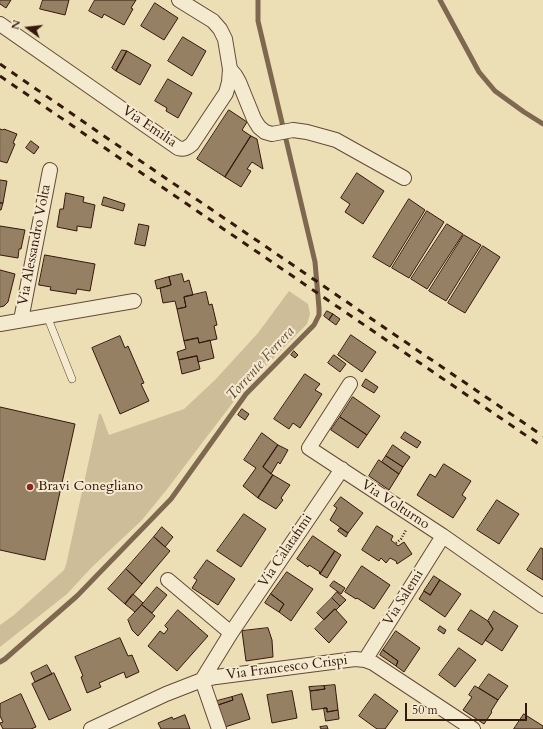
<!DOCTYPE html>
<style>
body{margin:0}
#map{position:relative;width:543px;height:729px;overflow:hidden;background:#ecdfb5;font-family:Cardo,serif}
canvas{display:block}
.north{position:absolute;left:8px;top:8px;width:40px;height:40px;-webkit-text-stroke:3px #f3eacf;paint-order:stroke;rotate:285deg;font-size:11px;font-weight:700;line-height:16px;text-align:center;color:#36190d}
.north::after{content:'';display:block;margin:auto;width:14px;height:18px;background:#36190d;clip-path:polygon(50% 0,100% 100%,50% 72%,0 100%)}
.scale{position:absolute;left:405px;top:703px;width:122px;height:18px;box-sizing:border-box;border:2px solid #36190d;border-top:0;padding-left:5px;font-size:12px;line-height:14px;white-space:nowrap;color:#36190d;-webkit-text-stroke:3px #f3eacf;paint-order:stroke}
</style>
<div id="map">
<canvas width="543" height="729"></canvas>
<div class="north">N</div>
<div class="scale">50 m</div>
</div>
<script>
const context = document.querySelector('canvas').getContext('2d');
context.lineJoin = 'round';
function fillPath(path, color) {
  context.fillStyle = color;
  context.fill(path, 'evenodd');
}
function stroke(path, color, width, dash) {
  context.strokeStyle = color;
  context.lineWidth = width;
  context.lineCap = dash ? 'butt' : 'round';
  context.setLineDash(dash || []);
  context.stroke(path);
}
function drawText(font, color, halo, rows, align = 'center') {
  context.font = font + ' Cardo,serif';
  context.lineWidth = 4;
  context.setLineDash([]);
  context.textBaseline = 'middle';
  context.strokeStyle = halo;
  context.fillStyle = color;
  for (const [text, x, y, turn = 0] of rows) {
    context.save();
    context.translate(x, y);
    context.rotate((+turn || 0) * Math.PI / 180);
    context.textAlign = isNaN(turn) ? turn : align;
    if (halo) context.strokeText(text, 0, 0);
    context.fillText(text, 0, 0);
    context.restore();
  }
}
fillPath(new Path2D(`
 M289,291L308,304L310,314L307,324L244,388L199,447L168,488L142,520L91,568L67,594L0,647V625L14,615L64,570L66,565L99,414H101L109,435L184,409L215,380L258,333Z`), '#cdbd98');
stroke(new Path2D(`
 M440,0L479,72L495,91L524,112L543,124
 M0,662L5,659L77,596L171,499L246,394L314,325L319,315V308L315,262L258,21V0`), '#7e6850', 5);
const building = new Path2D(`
 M0,0H11L6,8L0,4Z
 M43,0H69L65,15L40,9Z
 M95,0H136L131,8L133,9L124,25L104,14L102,18L89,11Z
 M155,3L178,18L164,40L141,26Z
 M183,37L206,51L192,76L168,61Z
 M122,50L127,51L116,71L112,68Z
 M127,51L151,65L140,85L116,71Z
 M168,79L192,93L178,118L166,111L167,108L155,101Z
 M229,110L247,122L242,130L251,136L225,177L197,159Z
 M0,129L3,130L4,129L17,134L13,143L15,144L7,163L0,161Z
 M251,136L257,139L263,169L252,162L247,169L251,171L241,187L225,177Z
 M31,141L39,147L34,154L26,148Z
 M357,173L384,191L363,224L345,212L350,204L341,198Z
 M0,180L7,181L3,203H0Z
 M66,193L84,197L83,202L95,205L91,228L77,226V231L57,227L60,209H63Z
 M104,197L125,204L123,211L102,205Z
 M409,199L425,210L390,267L373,257Z
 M0,203H3L1,210H0Z
 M427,211L444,222L409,278L392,268Z
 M139,224L149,226L145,246L135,244Z
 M447,224L463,234L427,289L411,279Z
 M0,226L25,230L21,249H19L18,258L0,255Z
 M464,235L481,245L446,301L429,291Z
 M483,246L500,257L465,313L448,303Z
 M45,255L95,264L90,291L77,289L76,294L50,290L51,287L39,285Z
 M0,270L15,274L8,302L4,306L0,307Z
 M182,274L184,282L189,280L193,295L184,297L186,307L177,309L175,301L163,303L160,288L171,285L169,277Z
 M169,277L171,285L157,289L155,281Z
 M206,292L209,305L212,304L217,325L214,326L217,339L199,343L198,338L184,341L177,309L186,307L184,297Z
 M327,311L333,314L329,320L324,316Z
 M333,314L340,319L336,325L329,320Z
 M351,335L376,352L362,372L338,355Z
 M120,336L125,348L128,346L144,383L141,384L149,401L120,414L92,348Z
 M198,338L199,343L210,340L214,358L198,362L197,356L179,360L177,352L186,349L184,341Z
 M294,351L298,355L295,358L291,355Z
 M334,355L346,364L340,372L328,363Z
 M197,356L200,369L182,374L179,360Z
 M305,374L320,384L315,390L322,394L300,428L293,423L289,429L274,419Z
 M366,379L378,387L374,393L362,386Z
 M353,397L380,416L367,435L340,417Z
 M0,407L75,424L45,560L0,550Z
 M242,409L249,414L245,420L238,415Z
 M340,417L367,435L358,448L331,430Z
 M405,432L421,442L417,448L401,438Z
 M262,433L278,445L263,467L273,475L258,498L243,486L256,468L244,460Z
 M278,445L288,450L280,464L278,462L271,474L263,467Z
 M393,445L410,457L403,467L386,456Z
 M386,456L403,467L399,474L382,462Z
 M379,460L399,474L389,490L369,476Z
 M444,464L471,481L462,495L466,498L453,518L417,495L430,474L435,477Z
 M273,475L290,485L281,498L283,500L276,509L258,498Z
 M341,497L363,513L348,533L330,520L337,508L334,506Z
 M497,500L519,514L499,544L477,530Z
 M244,514L266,529L241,567L217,551Z
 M377,526L393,536L391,540L398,546L404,542L412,554L397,564L396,561L390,558L386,563L381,558L379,561L362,550Z
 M162,527L173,537L165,547L154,537Z
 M340,528L348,533L346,537L338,531Z
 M313,536L335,551L320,574L319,573L320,572L309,565L308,567L297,559Z
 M154,537L170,551L142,584L126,569Z
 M541,548L543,549V580L527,570Z
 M335,551L341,555L327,578L320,574Z
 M207,560L235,579L218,605L192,588L197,580L194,578Z
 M362,566L390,585L374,609L357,598L356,599L345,592Z
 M126,569L142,584L125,604L108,589Z
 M287,572L313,589L291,621L279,612L284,604L271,594Z
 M434,576L440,580L430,595L424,591Z
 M440,580L461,594L445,617L419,599L424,591L430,595Z
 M334,581L345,588L341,594L330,586Z
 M157,587L167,595L152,613L142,605Z
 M337,592L346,600L340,606L332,598Z
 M133,594L143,603L135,612L125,604Z
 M271,594L284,604L279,612L265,603Z
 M332,598L340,606L336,610L335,609L324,620L317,613Z
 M142,605L155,616L138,636L132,630L128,620Z
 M335,609L347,622L329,643L315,629Z
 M178,610L208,636L177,671L148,646L160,631L164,634L168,629L165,626Z
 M471,610L488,621L493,629L482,645L458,630Z
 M494,611L518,626L502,651L485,640L493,629L488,621Z
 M440,626L446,630L444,634L438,630Z
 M268,628L272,640L273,657L246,661L242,631Z
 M396,631L420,648L404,672L396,666L398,661L383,650Z
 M120,638L128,656L132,655L139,672L126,678L124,672L99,683L101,687L87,693L81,677L83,676L75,657Z
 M459,648L476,660L455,687L439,675Z
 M383,650L398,661L396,666L380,655Z
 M47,665L52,674L35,682L31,673Z
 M54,673L71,710L49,720L32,684Z
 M489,674L508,686L498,700L479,688Z
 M335,685L338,710L327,712V708L312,710L310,691L325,689L324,686Z
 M324,686L325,689L310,691L309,687Z
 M475,686L498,700L491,711L492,712L484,724L463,710L472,697L469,695Z
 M292,691L297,718L272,723L267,695Z
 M21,694L36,727L31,729H3L0,723L3,722L0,716V704Z
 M242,694L250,719L225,727L218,705L233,700L232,697Z
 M375,694L398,711L385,729H377L359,716Z
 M232,697L233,700L218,705L217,701Z
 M324,708H327V712L338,710L339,719L326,721Z
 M524,714L543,726V729H514Z
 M185,715L190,729H161L158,723L172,717L173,719Z
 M327,726L328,729H321L320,727Z`);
fillPath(building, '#958064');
stroke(building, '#36190d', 1);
const lane = new Path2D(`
 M47,316L72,379`);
const street = new Path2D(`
 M0,24L178,148C184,150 187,148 192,144L226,93L229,82L230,69L225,39L220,29L213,21L179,0
 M230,69L235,75L239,82L254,119L259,127L265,132L272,134L293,130L307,132L336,140L404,178
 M21,320L50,170
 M0,324L134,301
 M350,384L309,448L443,536L543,606
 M168,580L231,633
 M365,660L443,536
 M91,729L166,694L202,680L216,677L355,659L365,660L373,663L473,729
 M219,729L202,680L231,633L342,469`);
stroke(lane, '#644a37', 8);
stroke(street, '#644a37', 16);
stroke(new Path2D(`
 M396,543L401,539L406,530`), '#36190d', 2.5, [1, 2]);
stroke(lane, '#f3eacf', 7);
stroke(street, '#f3eacf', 14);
stroke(new Path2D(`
 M0,64L104,136L543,436
 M0,76L99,144L543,447`), '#36190d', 3, [7, 7]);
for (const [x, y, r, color] of [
 [30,487,4,"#8f2418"]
]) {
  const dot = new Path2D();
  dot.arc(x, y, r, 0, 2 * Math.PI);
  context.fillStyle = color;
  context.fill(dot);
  stroke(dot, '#f3eacf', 1.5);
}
drawText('14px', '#36190d', '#f3eacf', [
 ["Via Emilia",149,127,34],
 ["Via Alessandro Volta",35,245,-79],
 ["Via Volturno",395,505,33],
 ["Via Calatafimi",286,551,-56],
 ["Via Salemi",404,598,-58],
 ["Via Francesco Crispi",287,668,-7]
]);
drawText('14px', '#36190d', '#f3eacf', [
 ["Bravi Conegliano",38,487]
], 'left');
drawText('italic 15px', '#664d39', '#f3eacf', [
 ["Torrente Ferrera",261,364,-48]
]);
</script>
